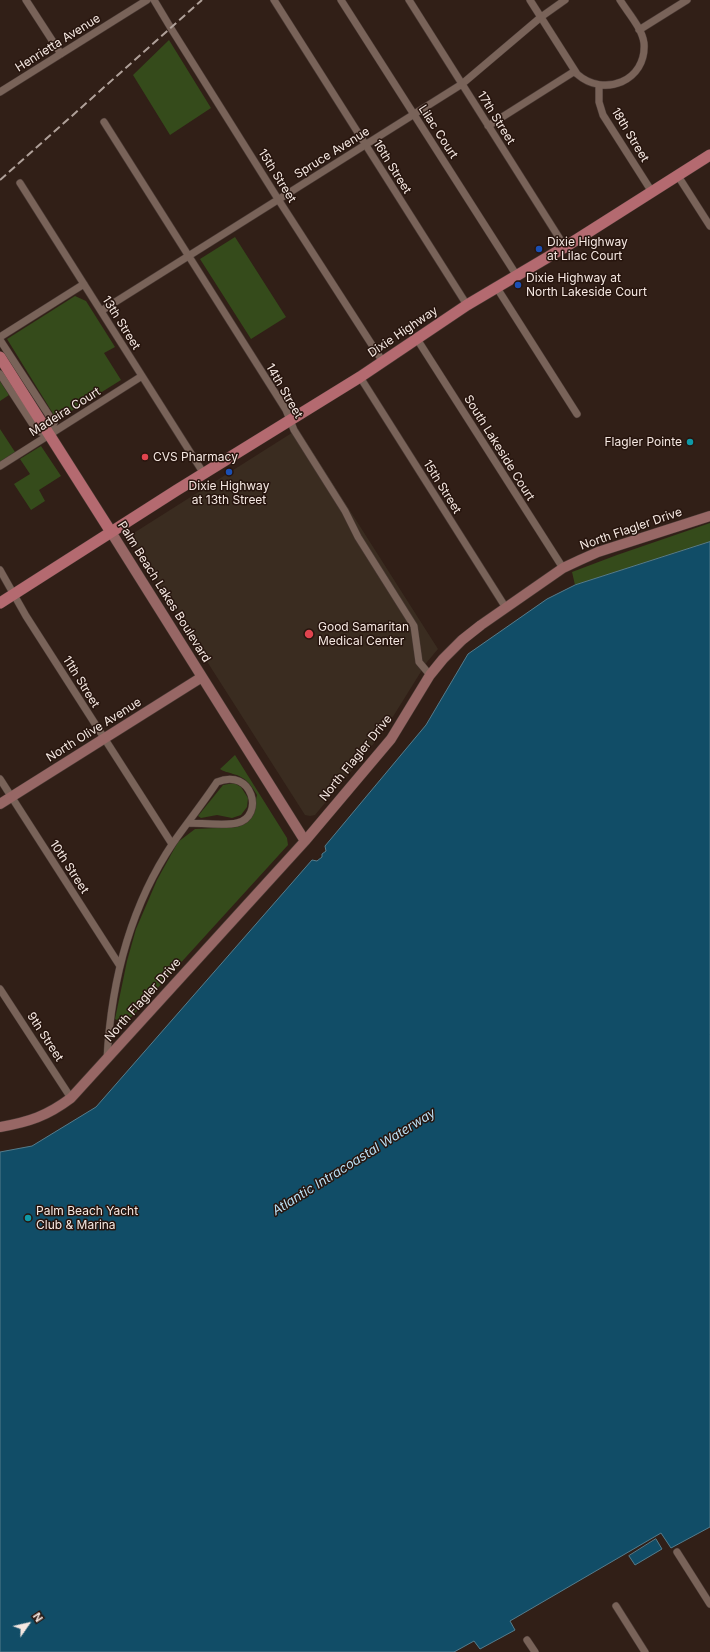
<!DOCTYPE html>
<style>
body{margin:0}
#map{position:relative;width:710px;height:1652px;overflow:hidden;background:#311f17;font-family:Inter,sans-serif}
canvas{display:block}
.north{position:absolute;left:8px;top:1604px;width:40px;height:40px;-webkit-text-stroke:3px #27150e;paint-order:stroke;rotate:56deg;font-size:11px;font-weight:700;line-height:16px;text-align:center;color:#f5e8e2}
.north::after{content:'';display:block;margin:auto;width:14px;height:18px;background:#f5e8e2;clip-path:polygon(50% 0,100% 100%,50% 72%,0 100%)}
</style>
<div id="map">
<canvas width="710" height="1652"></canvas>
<div class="north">N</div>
</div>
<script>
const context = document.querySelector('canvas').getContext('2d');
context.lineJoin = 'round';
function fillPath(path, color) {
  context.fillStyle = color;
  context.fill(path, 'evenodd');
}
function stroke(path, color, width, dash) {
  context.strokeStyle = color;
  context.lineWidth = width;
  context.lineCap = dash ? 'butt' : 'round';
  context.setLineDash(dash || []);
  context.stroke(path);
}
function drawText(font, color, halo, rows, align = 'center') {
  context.font = font + ' Inter,sans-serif';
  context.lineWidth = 3;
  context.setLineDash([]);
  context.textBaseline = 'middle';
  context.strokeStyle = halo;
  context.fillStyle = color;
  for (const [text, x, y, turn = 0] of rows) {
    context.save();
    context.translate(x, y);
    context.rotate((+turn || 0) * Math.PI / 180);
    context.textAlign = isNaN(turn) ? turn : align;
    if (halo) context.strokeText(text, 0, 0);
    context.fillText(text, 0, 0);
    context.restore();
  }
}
fillPath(new Path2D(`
 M298,429L438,649L427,662L384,731L315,815L310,816L305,815L162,591L156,577L129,536Z`), '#3a2c20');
fillPath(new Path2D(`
 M169,40L211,108L170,135L133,75Z
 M235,237L286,317L251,339L200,259Z
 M75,296L86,301L115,347L104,353L121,380L57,420L7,339Z
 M0,381L9,395L0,401Z
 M0,429L15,452L0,462Z
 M41,446L61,476L39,490L45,501L31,510L14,484L30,474L20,459Z
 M710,523V542L575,585L572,572L617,555Z
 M235,755L287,838L288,845L125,1024L120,1025L118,1023L117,1020L115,1019L127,961L136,929L157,880L178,842L195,829L238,827L252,817L257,795C251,785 246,777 233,774C228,772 224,772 220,769Z
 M234,783L241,787L248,798L247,807L241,815L232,818L217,815L201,818L198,816L223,785Z`), '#354b1b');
const water = new Path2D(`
 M710,542V1527L671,1548L661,1533L510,1621L515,1630L480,1649L474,1641L454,1652H0V1152L32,1146L96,1107L312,860L317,861L322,857V854L326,851L325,846L426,725L468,654L547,599L575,585Z
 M656,1539L662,1549L635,1565L629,1556Z`);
fillPath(water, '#114d67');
stroke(water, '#557c8c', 1);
const street = new Path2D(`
 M26,0L61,54
 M154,0L172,30L278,199L383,362
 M274,0L467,305
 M341,0L517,276
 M409,0L565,247
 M530,0L577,74C604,98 647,81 644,43C642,28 628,13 620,0
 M639,30L687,0
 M599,86V102L603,115L652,192
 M0,92L147,0
 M104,122L286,410L294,430L345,511L358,537L414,626L419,662L430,675
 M488,126L575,71
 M678,176L710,226
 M20,183L204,474
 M497,288L577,414
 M101,311L462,84L541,17L565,0
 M0,337L84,284
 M417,339L563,568
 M0,340L54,423L49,435L37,431L0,374
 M360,377L506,608
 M0,466L142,376
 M0,570L26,616L172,844
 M0,779L120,966
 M0,989L71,1098
 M107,1059C111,984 130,907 173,843C187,823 203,803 217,782C253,767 265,817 237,823C226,826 200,823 188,823
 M677,1552L710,1604
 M616,1606L645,1652
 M527,1640L535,1652`);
const secondary = new Path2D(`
 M111,532L305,841
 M0,804L202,677
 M0,1127C29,1122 47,1116 71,1098L305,841L391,739L430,675L443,659L462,640L481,625L563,568L580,560L598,552L710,516`);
const primary = new Path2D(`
 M0,357L111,532
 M0,603L177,490L360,377L467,305L565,247L710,155`);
stroke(street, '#493934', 8);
stroke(secondary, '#493934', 11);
stroke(primary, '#493934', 12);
stroke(street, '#796359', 7);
stroke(secondary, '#976765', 10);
stroke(primary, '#b46a70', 11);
stroke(new Path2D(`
 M0,180L202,0`), '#b0a19a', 2, [8, 4]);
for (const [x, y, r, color] of [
 [539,249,4,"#1a4fb4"],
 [518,285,4,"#1a4fb4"],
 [690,442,4,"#0f9aa8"],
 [145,457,4,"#e0444e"],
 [229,472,4,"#1a4fb4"],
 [309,634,5,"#e0444e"],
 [28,1218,4,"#0f9aa8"]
]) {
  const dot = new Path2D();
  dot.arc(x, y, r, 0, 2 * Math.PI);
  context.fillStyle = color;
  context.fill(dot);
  stroke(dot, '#27150e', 1.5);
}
drawText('12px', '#f5e8e2', '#27150e', [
 ["Henrietta Avenue",58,43,-32],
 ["17th Street",496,118,58],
 ["Lilac Court",438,132,57],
 ["18th Street",630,135,59],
 ["Spruce Avenue",332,153,-32],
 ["16th Street",392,167,58],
 ["15th Street",277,176,58],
 ["13th Street",121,323,58],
 ["Dixie Highway",403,332,-34],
 ["14th Street",284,391,60],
 ["Madeira Court",65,412,-32],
 ["South Lakeside Court",499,448,58],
 ["15th Street",442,487,58],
 ["North Flagler Drive",631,529,-19],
 ["Palm Beach Lakes Boulevard",164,592,58],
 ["11th Street",81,682,58],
 ["North Olive Avenue",94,730,-32],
 ["North Flagler Drive",356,758,-51],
 ["10th Street",69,867,57],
 ["North Flagler Drive",143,1000,-48],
 ["9th Street",45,1037,57]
]);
drawText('12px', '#f5e8e2', '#27150e', [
 ["Dixie Highway",547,242],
 ["at Lilac Court",547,256],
 ["Dixie Highway at",526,278],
 ["North Lakeside Court",526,292],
 ["Flagler Pointe",682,442,"right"],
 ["CVS Pharmacy",153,457],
 ["Dixie Highway",229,486,"center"],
 ["at 13th Street",229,500,"center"],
 ["Good Samaritan",318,627],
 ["Medical Center",318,641],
 ["Palm Beach Yacht",36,1211],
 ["Club & Marina",36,1225]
], 'left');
drawText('italic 13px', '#badff4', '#27150e', [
 ["Atlantic Intracoastal Waterway",354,1162,-32]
]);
</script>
